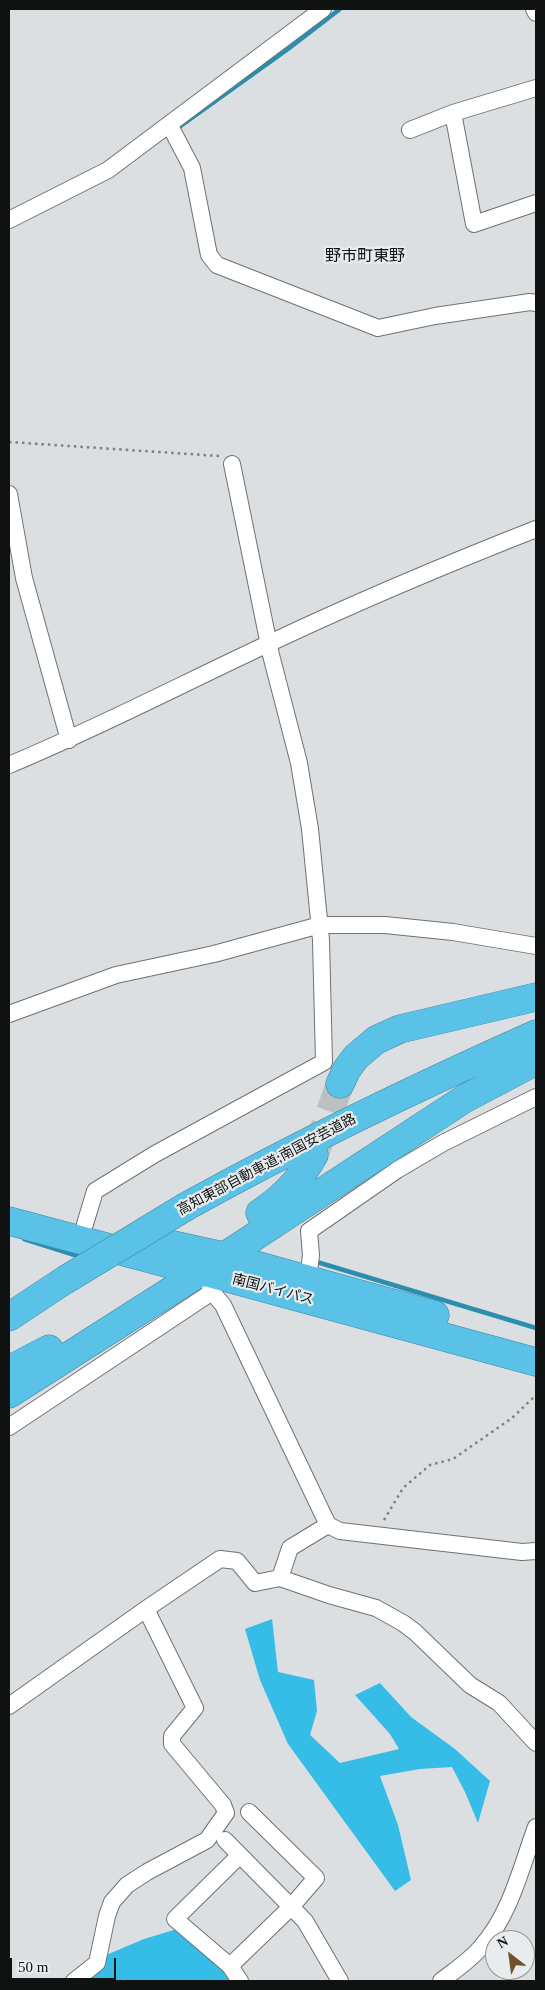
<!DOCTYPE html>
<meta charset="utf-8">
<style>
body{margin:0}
#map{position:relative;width:545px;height:1990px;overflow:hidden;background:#dbdfe1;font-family:"Times New Roman",serif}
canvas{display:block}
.frame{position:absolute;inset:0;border:10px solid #101212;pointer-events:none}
.north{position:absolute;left:485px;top:1930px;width:50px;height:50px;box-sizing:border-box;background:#e8ecee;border:1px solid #929596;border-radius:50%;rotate:330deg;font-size:14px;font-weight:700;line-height:20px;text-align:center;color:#101212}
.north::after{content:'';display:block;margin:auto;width:18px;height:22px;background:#705226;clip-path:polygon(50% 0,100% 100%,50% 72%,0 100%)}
.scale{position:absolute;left:10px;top:1958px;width:106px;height:22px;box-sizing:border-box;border:2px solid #101212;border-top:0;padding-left:6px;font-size:15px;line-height:18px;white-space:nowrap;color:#101212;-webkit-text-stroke:4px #e8ecee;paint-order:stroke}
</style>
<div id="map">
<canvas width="545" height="1990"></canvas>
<div class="frame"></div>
<div class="north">N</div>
<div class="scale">50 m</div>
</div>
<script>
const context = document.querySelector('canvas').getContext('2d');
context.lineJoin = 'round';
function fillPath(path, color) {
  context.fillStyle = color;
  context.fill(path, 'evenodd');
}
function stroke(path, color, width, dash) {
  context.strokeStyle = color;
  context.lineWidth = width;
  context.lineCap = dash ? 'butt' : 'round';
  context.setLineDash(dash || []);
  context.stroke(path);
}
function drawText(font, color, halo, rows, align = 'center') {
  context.font = font + ' "Times New Roman","Noto Sans JP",serif';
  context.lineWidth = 4.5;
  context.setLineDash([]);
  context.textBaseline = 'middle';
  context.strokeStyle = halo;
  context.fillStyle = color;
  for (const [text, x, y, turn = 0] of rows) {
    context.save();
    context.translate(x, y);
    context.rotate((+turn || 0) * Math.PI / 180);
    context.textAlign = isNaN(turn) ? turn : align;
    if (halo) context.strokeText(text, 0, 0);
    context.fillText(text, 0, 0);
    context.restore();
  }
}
fillPath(new Path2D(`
 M272,1619L278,1672L314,1680L317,1711L310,1735L340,1763L399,1749L390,1734L355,1695L380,1683L411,1717L455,1749L490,1781L478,1823L465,1792L452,1767L420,1769L380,1776L398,1825L411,1880L395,1891L288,1744L260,1680L245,1629Z
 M190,1925L230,1981H74L85,1964L144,1939Z`), '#35bce7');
stroke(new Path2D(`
 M175,130L288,49L340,9
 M24,1239L84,1258
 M317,1262L536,1328`), '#2a8faf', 4.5);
stroke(new Path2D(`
 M316,1151L340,1084`), '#bdc0c2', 28, [28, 14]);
const street = new Path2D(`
 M534,9L536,13
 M453,113L474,224L536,203
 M169,124L192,168L209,255L217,265L378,328L435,316L530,302L536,303
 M410,130L453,113L536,88
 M9,220L108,170L323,9
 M9,494L24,578L69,740
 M9,765C98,728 184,683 272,642C359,601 447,564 536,529
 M9,1014L116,975L214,954L320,925H385L453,932L536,946
 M85,1224L95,1191L155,1154L324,1062L321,940L310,829L299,763L271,655L232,464
 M308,1279L311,1255L309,1231L397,1170L443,1143L536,1097
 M212,1292L223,1305L328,1525L290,1548L280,1578
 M9,1427L212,1292L208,1282
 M328,1525L340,1531L522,1552L536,1551
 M9,1706L146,1609L220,1559L237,1561L255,1583L280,1578L329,1595L376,1608L403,1623L415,1632L470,1685L499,1703L536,1743
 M225,1840L305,1921L340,1981
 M240,1855L175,1919L230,1966L291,1907L316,1878L249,1812
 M230,1966L240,1981
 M74,1981L97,1963L107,1916L112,1902L127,1885L147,1872L207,1840L226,1813L223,1805L172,1744V1736L195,1708L146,1609
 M441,1981C455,1970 471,1960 482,1946C511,1913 521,1867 536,1827`);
const highway = new Path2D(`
 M340,1084L347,1069L356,1057L376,1040L400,1029L536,997
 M187,1206C301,1143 417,1087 536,1034
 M260,1213C284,1197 300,1180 314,1155
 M9,1221L177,1266L202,1271L536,1362
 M141,1238L223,1256L435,1315
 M9,1317L65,1280
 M9,1370L49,1349
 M9,1394L202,1271L464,1099L536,1061`);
stroke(street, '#6e7273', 18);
stroke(highway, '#41849c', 29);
stroke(new Path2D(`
 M9,442L219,456
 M384,1520L403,1488L430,1465L453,1459L512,1418L536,1395`), '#7e8182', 2.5, [2.5, 4]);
stroke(street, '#fff', 16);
stroke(highway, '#5bc2e7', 28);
const highwayBridge = new Path2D(`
 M65,1280L187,1206`);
stroke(highwayBridge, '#41849c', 29, []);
stroke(highwayBridge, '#5bc2e7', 28);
drawText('14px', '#101212', '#e8ecee', [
 ["高知東部自動車道;南国安芸道路",267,1165,-28],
 ["南国バイパス",273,1290,15]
]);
drawText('16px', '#101212', '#e8ecee', [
 ["野市町東野",365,257]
]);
</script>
